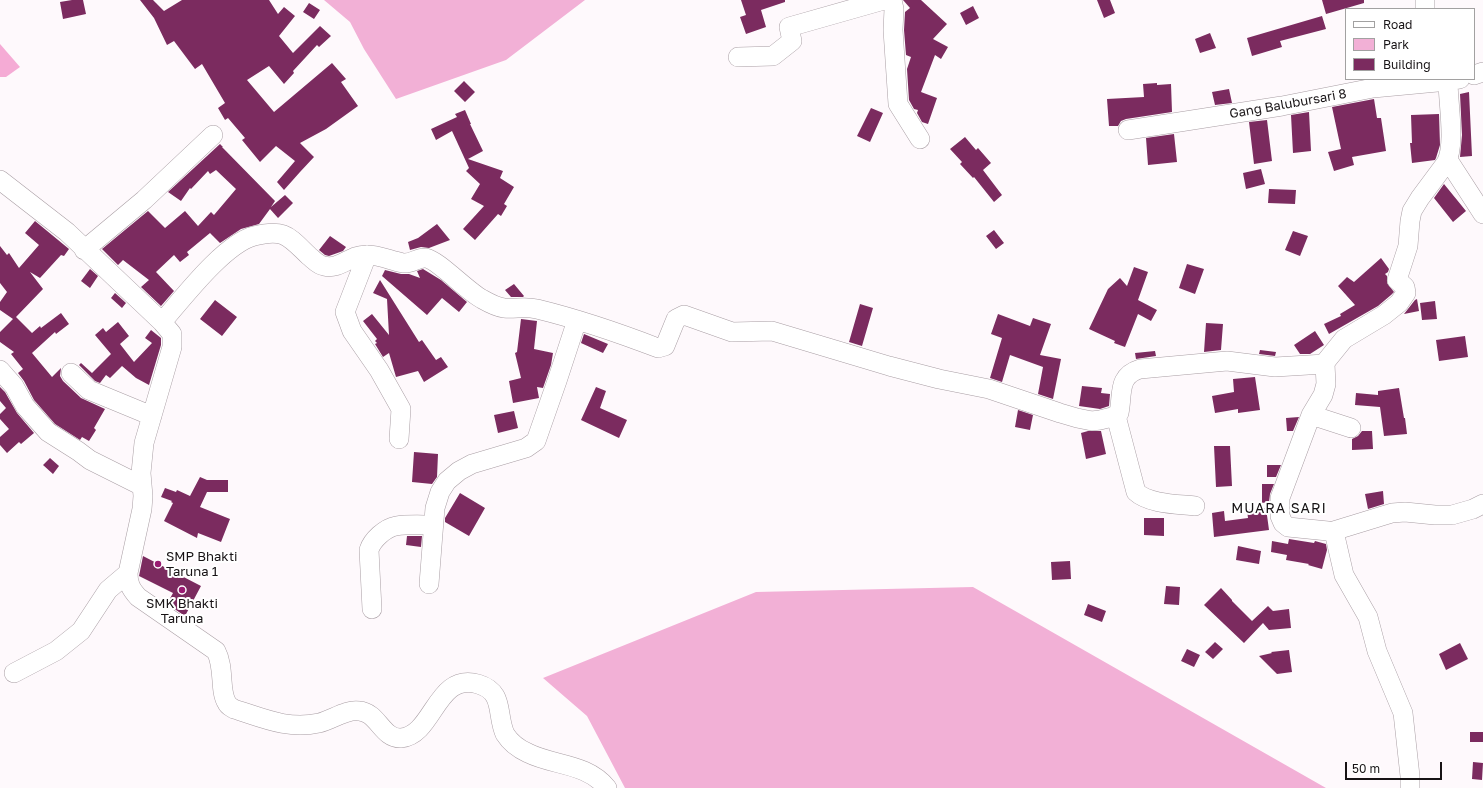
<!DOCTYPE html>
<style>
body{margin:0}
#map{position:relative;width:1483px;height:788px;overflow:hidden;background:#fef9fc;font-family:"Golos Text",sans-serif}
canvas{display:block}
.legend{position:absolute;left:1345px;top:8px;width:130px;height:72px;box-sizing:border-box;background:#fff;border:1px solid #a2a1a1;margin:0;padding:5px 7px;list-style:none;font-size:12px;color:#171315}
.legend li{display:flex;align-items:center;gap:8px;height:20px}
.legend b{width:20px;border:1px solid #a2a1a1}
.scale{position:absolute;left:1345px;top:762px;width:97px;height:18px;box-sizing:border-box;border:2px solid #171315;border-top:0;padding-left:5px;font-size:12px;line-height:14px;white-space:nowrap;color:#171315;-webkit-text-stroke:3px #fff;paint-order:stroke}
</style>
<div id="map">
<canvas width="1483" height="788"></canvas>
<ul class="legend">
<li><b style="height:5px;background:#fff"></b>Road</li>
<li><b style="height:11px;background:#f2b0d6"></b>Park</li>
<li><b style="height:11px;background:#7b2b5f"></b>Building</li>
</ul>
<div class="scale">50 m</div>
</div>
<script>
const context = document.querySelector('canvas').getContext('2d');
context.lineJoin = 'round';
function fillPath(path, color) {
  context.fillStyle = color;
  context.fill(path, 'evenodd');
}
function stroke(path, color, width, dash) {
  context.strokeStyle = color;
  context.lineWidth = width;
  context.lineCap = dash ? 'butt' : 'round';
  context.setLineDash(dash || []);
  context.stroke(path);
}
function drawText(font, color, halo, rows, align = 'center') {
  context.font = font + ' "Golos Text",sans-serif';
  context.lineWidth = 4;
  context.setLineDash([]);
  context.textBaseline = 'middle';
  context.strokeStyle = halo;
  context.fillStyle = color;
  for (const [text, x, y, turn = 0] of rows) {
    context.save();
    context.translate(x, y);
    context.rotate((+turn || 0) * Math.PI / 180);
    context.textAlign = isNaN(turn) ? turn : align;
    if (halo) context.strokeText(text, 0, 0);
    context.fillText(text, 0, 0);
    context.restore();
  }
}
fillPath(new Path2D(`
 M324,0H585L506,60L396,99L364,49L350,22Z
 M973,587L1326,788H625L587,716L543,678L756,592Z`), '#f2b0d6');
fillPath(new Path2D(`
 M0,44L20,67L6,77H0Z`), '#f5abd5');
fillPath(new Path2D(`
 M72,0H83L86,14L63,19L60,2Z
 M140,0H153L164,11L182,0H269L278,14L284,7L295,16L279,36L293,53L320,26L331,36L319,47L317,45L293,71L294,73L284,84L269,66L247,80L274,112L332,63L346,79L341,82L358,106L326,129L300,143L314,157L300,172L284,190L277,182L295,161L276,146L260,162L242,140L245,138L228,118L225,120L218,108L225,103L202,64L195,69L174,41L167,45L154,18Z
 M741,0H785V2L761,10L766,27L746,34L740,17L746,15Z
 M903,0H921L947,24L933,39L948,47L941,59L935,55L921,92L937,98L928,124L922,122L917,113L918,110L914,109L909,100L907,69L911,57L906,55L904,30L905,12L910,8Z
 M1097,0H1110L1115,13L1104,18Z
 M1322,0H1364V3L1326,14Z
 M309,3L320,10L314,19L303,12Z
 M973,6L979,18L966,25L960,13Z
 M1322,16L1326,29L1280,41L1282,47L1252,56L1247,38Z
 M1210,33L1216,48L1200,53L1195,39Z
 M464,81L475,92L465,102L454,91Z
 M1157,83V85L1171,84L1172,112L1126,119L1121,121L1118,126H1109L1107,99L1144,97L1143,84Z
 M1229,89L1232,103L1215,105L1212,92Z
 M1469,92L1472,156L1460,157L1462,135L1460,94Z
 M1374,99L1377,118H1381L1386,151L1352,157L1354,165L1334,171L1328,152L1341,149L1332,107Z
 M871,108L883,113L870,142L857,136Z
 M465,110L471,124H470L483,151L468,159L503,171L500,178L514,187L504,204L507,206L501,216L498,214L475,240L463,229L484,206L471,199L480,184L466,171L469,168L452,131L436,140L431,129L457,117L455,114Z
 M1309,112L1311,151L1293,153L1291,115Z
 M1439,114L1440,145L1436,158L1435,160L1412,163L1410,143H1412L1411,115Z
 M1267,120L1272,161L1254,164L1249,122Z
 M1174,134L1177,162L1148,165L1146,138Z
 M965,137L976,150L978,148L991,163L983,170L1002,195L994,202L974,177L973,178L960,164L962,162L950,149Z
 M220,144L223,147H222L275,201L271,207L285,195L293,203L278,218L270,209L259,224L241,229L220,243L210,233L187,252L189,255L180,262L174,255L156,272L174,291L161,306L141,287L149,280L123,260L118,265L102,249L148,211L165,228L185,211L198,226L211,212L214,215L236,189L216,170L210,174L208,171L191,189L190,188L181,201L168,192Z
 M1261,169L1265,184L1246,189L1243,173Z
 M1444,184L1466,211L1453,222L1434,198Z
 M1269,189L1296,190L1295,204L1268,203Z
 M35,221L69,249L64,256L61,255L40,278L30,272L43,289L16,317L32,333L40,326L41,328L61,313L69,324L56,334L55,332L32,353L52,377L61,368L60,376L63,381L81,398L105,409L94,428L96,430L89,441L82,437L80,440L55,424L34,400L24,381L18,373L23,369L11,354L14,352L0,342V332L13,319L0,310V302L7,292L0,283V246L7,255L9,253L19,268L39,245L25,233Z
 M437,224L450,240L429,248L421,247L410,250L408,242L418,238Z
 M994,230L1004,243L996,249L986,236Z
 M1293,231L1308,236L1300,256L1285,250Z
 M330,236L346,247L343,251L329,256L325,255L319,250Z
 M1381,258L1389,269L1388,272L1385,274L1387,276V283L1394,292L1391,295L1378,306L1329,334L1324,324L1341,316L1340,314L1355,305L1338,286L1347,277L1354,282Z
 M1187,264L1204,269L1195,294L1179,288Z
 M1134,267L1148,272L1138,300L1157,310L1151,321L1138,314L1125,347L1114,343L1115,341L1089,329L1108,289L1120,278L1127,286Z
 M90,269L98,276L90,288L81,281Z
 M423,269L441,280L467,302L459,312L442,298L427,315L382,276L385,270L401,274H409L420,278L417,271Z
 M380,280L419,342L422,340L436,360L441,357L448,367L424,382L418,371L396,377L389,353L383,357L375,344L377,343L375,341L377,339L363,321L372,314L389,335L387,299L373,293Z
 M514,284L524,296L523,297H511L505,290Z
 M115,293L126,303L122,308L111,298Z
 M1417,299L1419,311L1404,314L1415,300Z
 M215,300L237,317L222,336L200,319Z
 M1435,301L1437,319L1422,320L1420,303Z
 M860,304L873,308L862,346L849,342Z
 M998,314L1030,326L1033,318L1051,324L1040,355L1061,359L1053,399L1038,394L1043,367L1010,355L1002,382L990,378L1002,338L991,334Z
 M521,319L537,321L534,349L553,353L551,365L543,388L537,387L539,398L513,403L509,381L521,378L515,353L517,352Z
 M118,322L129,336L120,344L134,362L152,343L145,338L151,330L161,338V345L149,385L136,378L122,366L110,378L106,375L100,383L95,381L79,365L81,363L92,373L111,354L95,335L103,328L106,332Z
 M1206,323L1223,324L1221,350L1204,352Z
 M1315,331L1324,345L1310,354H1300L1294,345Z
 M584,334L608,344L603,353L581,343Z
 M1465,336L1468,357L1439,361L1436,340Z
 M1260,350L1276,352L1275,356L1259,354Z
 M1155,351L1156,356L1136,359L1135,353Z
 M1255,377L1260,410L1238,413V409L1215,413L1212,396L1234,392L1233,379Z
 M1082,386L1102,388L1101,393L1110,394L1109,406L1100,409L1079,406Z
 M0,387L5,392L17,413L34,433L21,444L19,442L7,453L0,445V437L9,429L0,419V414L6,408L0,401Z
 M596,387L606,391L600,408L627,420L619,438L581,420Z
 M1399,388L1404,418H1405L1407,434L1384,436L1380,407L1355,405L1356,393L1378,395V391Z
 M1018,410L1033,415L1030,430L1015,427Z
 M514,411L518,428L498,433L494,415Z
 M1299,417L1293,431H1287L1286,418Z
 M1088,431H1101L1106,454L1086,459L1081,433Z
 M1362,431H1372L1373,449L1352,450V439L1358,436Z
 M1214,446H1230L1232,486L1216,487Z
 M414,452L438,454L437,477L432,484L412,482Z
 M50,458L59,466L53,474L43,465Z
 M1267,465H1281L1276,477H1267Z
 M200,477L207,480H228V492H207L200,507L230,519L221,542L198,533L197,538L164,521L173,503L171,502L172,501L161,497L165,488L176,492L177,490L190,496Z
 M1262,484H1274L1270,494L1269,502L1262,503Z
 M1383,491L1384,504L1368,509L1365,494Z
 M460,493L485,508L469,536L445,522V518Z
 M1266,508L1269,530L1214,537L1212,513L1224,511L1225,521L1248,518L1247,510Z
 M1144,518H1164V536L1144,535Z
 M407,536H422L421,547L406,545Z
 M1289,539L1314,543L1315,541L1326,544L1327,550L1322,569L1308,565L1309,564L1286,560L1287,555L1271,552L1272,541L1288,544Z
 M1238,546L1261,551L1259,564L1236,560Z
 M143,556L201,586L185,616L167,604L173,593L139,576Z
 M1070,561L1071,579L1052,580L1051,562Z
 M1166,586L1180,587L1179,605L1164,604Z
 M1221,588L1232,600V601L1252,621L1268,606L1273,611L1289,609L1291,628L1269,630L1263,623L1244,643L1204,605Z
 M1088,604L1106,611L1102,622L1084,615Z
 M1215,642L1223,649L1213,659L1205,652Z
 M1460,643L1468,659L1446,670L1439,654Z
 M1187,649L1200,655L1194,667L1181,661Z
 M1289,650L1292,672L1277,674L1259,656L1272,653L1271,652Z
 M1470,732H1483V742H1470Z
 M1473,762L1483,763L1482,780L1472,779Z`), '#7b2b5f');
const minor = new Path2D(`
 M892,0L894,9L893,30L898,104L920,139
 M1425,9V0
 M738,57L773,56L792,41L789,27L884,0
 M1474,75L1483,72
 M1128,130L1282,106L1373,88L1448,81
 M1448,160L1483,214
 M0,180L67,232L162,322L172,334V347L144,443L141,473L143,496L142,509L128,573C128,584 131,589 138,597L216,651C225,668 219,691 227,703C228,706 231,707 234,709C263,718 288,730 319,723C332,720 346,709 359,711C378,712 382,739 401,738C434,735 436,672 478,684C505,692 496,714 505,734C510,742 519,749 528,753C554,766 587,763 607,788
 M84,250L144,200L213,135
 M367,255L345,312L352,331L379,370L401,409L399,439
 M162,322C183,298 224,244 254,236C285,228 289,237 309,256C314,260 318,265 324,266C336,269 345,261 355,257C372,251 387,260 403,263C412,264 418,257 426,258C438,260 467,291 482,299C489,303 496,307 504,308C516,309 525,306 537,309C578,319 619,333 658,348L665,346L676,319L684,315L732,332L772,331L889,366L939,379L989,389L1060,413L1077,418L1092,421L1100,420L1112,417L1119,413C1123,394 1117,376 1140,369L1227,361L1275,367L1325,364
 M0,370L14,386L25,406L48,432L78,451L90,460L142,486
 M71,373L89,390L152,416
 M1311,415L1351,428
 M1116,416L1136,492C1149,504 1177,504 1195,506
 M1330,532L1392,513L1405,512L1435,515H1452L1473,509L1483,504
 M429,584L435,508L440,492L447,481L459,471L472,464L526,448L536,441L557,381L577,320
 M372,609L369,550C372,540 385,528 396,526C408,524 421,525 434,525
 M14,673L56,651L81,631L108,590L128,573
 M1410,788V776L1403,713L1377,651L1368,617L1344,575L1335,536L1333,533L1328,531L1288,527L1283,523L1280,516V498L1311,415L1323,395L1326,384L1325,364L1327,360L1344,339L1384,315L1399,303L1406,293L1405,287L1397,280L1408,246L1410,221L1412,211L1420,198L1446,163C1456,145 1448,103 1448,81L1460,79`);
stroke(minor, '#a99ea4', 20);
stroke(minor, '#fff', 19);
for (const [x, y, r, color] of [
 [158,564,4,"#991b72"],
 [182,590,4,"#991b72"]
]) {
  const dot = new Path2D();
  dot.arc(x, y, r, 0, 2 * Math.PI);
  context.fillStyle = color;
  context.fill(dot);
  stroke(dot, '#fff', 1.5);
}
drawText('13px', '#171315', '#fff', [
 ["Gang Balubursari 8",1288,104,-10]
]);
drawText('13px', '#171315', '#fff', [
 ["SMP Bhakti",166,557],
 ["Taruna 1",166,572],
 ["SMK Bhakti",182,604,"center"],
 ["Taruna",182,619,"center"]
], 'left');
context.letterSpacing = '1px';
drawText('14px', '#171315', '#fff', [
 ["MUARA SARI",1279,509]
]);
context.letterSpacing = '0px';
</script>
